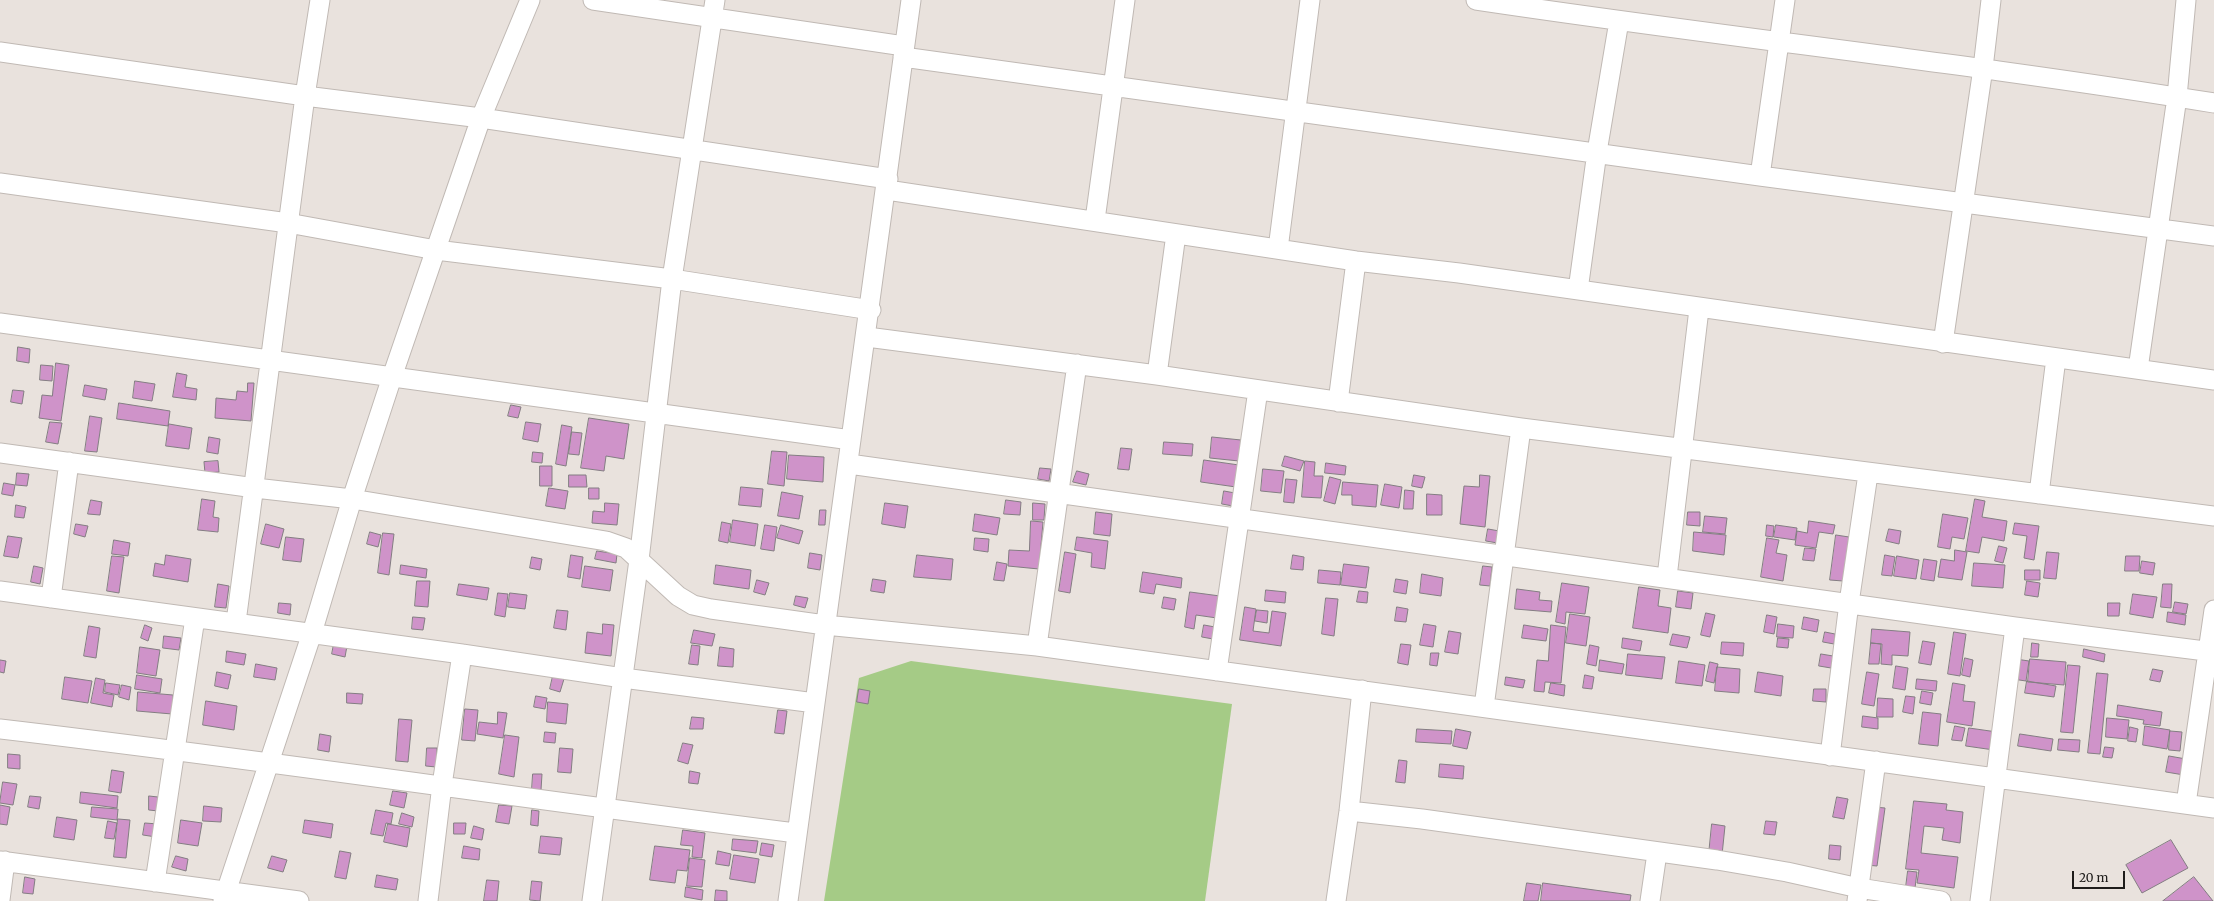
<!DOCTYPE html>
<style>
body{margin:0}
#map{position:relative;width:2214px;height:901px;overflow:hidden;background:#e9e2dd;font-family:Merriweather,serif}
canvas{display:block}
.scale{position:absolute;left:2072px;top:871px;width:53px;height:18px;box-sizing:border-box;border:2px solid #1e1c1a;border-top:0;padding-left:5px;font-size:12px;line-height:14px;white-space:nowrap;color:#1e1c1a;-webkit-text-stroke:3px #e9e2dd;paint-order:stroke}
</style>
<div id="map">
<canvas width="2214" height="901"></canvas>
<div class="scale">20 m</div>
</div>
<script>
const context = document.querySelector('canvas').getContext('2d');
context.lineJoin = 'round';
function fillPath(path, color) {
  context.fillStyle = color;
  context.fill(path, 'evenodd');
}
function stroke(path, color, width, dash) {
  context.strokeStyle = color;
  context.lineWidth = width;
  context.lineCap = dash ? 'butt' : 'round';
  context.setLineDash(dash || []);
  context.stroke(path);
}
fillPath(new Path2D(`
 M911,661L1232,704L1205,901H824L859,678Z`), '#a5cb86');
const building = new Path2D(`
 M18,347L30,349L29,363L17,361Z
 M56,363L69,365L61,421L39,418L42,395L52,396Z
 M41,365L53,366L52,381L40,380Z
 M177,373L187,375L185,387L197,389L196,400L173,397Z
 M135,381L155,384L152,401L133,398Z
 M248,383H254L251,421L215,418L216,398L236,400L237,391L247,392Z
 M85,385L107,389L105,400L83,396Z
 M13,390L24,391L22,404L11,402Z
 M119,403L170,411L168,426L117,419Z
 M511,405L521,407L518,418L508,416Z
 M90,416L102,418L97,452L85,451Z
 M589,418L629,424L624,459L606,456L604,471L581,468Z
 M50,422L62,423L58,444L46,442Z
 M526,422L541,424L538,442L523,439Z
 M169,424L192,428L189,449L166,446Z
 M562,425L572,427L566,466L556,464Z
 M572,432L582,433L579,455L569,454Z
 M209,437L220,439L218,454L207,452Z
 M1212,437L1241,440L1239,461L1210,458Z
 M1164,442L1193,444L1192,456L1163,454Z
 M1121,448L1132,449L1129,470L1118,469Z
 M772,451L787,452L784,486L768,484Z
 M533,452L543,453L542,463L532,462Z
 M789,455L824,457L823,482L787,479Z
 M1285,456L1304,461L1300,471L1282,466Z
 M1204,460L1239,465L1236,487L1201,482Z
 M218,461L219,472L205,473L204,462Z
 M1305,461L1315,462L1314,476H1323L1321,498L1302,497Z
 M1326,463L1346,466L1345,475L1325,473Z
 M540,466H552V486H540Z
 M1040,468L1051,469L1049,481L1038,479Z
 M1263,469L1284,471L1281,493L1261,491Z
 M1077,471L1089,474L1086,485L1073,482Z
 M17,473L29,474L27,486L16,485Z
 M569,475H586L587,487H569Z
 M1414,475L1425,477L1422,488L1412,486Z
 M1480,475L1490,476L1485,527L1460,524L1464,486L1479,487Z
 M1330,477L1341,480L1335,504L1324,501Z
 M1286,479L1297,480L1294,503L1284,502Z
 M1343,482L1378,485L1376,507L1352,505V495H1342Z
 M4,483L15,485L13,496L2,494Z
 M1385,484L1402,487L1399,508L1381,505Z
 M741,487L763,489L761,507L739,505Z
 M549,488L568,491L565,509L546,506Z
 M589,488H599V499H589Z
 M1405,490L1414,491L1413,509H1404Z
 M1224,491L1235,493L1233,506L1222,504Z
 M782,492L803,496L799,519L778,516Z
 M1427,494L1442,495V515H1427Z
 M202,499L215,501L213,517L219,518L218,532L198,530Z
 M1975,499L1985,501L1982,517L2007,521L2004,541L1982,537L1979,553L1966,551Z
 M91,500L102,502L100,515L88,514Z
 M1006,500L1021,502L1020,515L1004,514Z
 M605,503L619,504L617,525L592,523L593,511L604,512Z
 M885,503L908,506L905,528L882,524Z
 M1033,503L1045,504L1044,520H1033Z
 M16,505L26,507L24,518L15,517Z
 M820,510H826L825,525H819Z
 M1096,512L1112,514L1110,536L1094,534Z
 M1688,512H1700V526L1687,525Z
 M975,514L1000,518L997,535L973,531Z
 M1943,514L1968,518L1964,539L1952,537L1950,549L1938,547Z
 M1705,516L1727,518L1725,534L1703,532Z
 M733,520L758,524L755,546L730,542Z
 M1031,521L1043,522L1039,569L1008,566L1009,550L1029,551Z
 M1809,521L1835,525L1833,534L1819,532L1816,548L1795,545L1797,531L1807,533Z
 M722,522L731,524L728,543L719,541Z
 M2015,523L2039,526L2034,560L2024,558L2027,536L2013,534Z
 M76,524L88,526L85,537L74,534Z
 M266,524L284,529L279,548L261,544Z
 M765,525L777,527L774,551L761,549Z
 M781,525L803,531L799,544L777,538Z
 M1767,525L1774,526L1773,537L1766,536Z
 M1776,525L1797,528L1795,540L1774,537Z
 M1488,529L1505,532L1503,544L1486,541Z
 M1889,529L1901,531L1899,544L1886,541Z
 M370,532L381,535L378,547L367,544Z
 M1694,532L1726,535L1724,555L1693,551Z
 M383,533L394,534L389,575L378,573Z
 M1836,535L1849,537L1843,581L1830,580Z
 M8,536L22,538L18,558L4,556Z
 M286,537L304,539L301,562L283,560Z
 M1077,537L1108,541L1105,569L1091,567L1092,553L1075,550Z
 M975,538L989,539L988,552L974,550Z
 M1767,538L1779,540L1776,553L1787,555L1783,581L1761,577Z
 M114,540L130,543L128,556L112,554Z
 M1999,546L2007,548L2003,563L1995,561Z
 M1805,548L1816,549L1814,561L1803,560Z
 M1955,550L1967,552L1962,580L1938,577L1941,559L1954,561Z
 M597,551L617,554L616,563L595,559Z
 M1065,552L1076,554L1070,593L1059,591Z
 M2047,552L2059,553L2056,579L2044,578Z
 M810,553L822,555L820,570L808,568Z
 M166,555L191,559L188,582L153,576L155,563L164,565Z
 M571,555L583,557L580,579L568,577Z
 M917,555L953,559L951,580L914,577Z
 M1293,555L1304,557L1303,570L1291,569Z
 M1885,555L1895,557L1892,576L1882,575Z
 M112,556L124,557L119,593L107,591Z
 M1897,556L1919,560L1916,579L1894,576Z
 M2126,556H2140L2139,571H2125Z
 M532,557L542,559L540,570L530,568Z
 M1924,559L1937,561L1934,581L1921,579Z
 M2142,561L2155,563L2153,575L2140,573Z
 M997,562L1007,564L1004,581L994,580Z
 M1974,563L2005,565L2003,588L1972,586Z
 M1344,564L1369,567L1366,588L1341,585Z
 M401,565L427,569L426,578L400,574Z
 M716,565L751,570L749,589L714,584Z
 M34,566L43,568L40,584L31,582Z
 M585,566L613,570L610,591L582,587Z
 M1483,566L1492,567L1490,586L1480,585Z
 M1319,570L1341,572L1340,585L1318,583Z
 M2025,570H2040V580H2025Z
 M1143,572L1182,578L1181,588L1156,584L1154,594L1140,592Z
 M1422,574L1443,578L1441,596L1420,593Z
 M873,579L886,581L884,593L871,591Z
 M1396,579L1408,581L1406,594L1394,592Z
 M757,580L769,583L765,595L754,592Z
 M417,581H430L428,607L415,606Z
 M2027,581L2040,583L2038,597L2025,595Z
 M1562,583L1589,587L1585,614L1566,612L1565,624L1556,622Z
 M218,584L229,586L226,608L215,607Z
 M459,584L489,588L487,600L457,595Z
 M2163,584H2172L2171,608L2161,607Z
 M1639,587L1660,590L1658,606L1671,608L1668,633L1633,628Z
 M1517,589L1540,592L1539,600L1552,601L1551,612L1515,609Z
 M1266,590L1286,592L1285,603L1265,601Z
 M1359,591L1368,592L1367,603L1357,602Z
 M1678,591L1693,593L1691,609L1676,607Z
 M1190,592L1220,596L1217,618L1196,615L1194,629L1185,627Z
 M498,593L508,594L505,617L495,615Z
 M510,593L527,595L525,609L508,607Z
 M2133,594L2157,597L2153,618L2130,614Z
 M796,596L808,598L805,608L794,605Z
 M1164,597L1176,599L1174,610L1162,608Z
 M1326,598L1338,599L1334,636L1322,634Z
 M2175,602L2188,604L2186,614L2173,612Z
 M279,603L291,604L290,615L278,613Z
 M2108,603H2120L2119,616H2108Z
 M1245,607L1256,609L1253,631L1269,633L1272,611L1286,613L1281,646L1240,640Z
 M1397,607L1408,609L1406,622L1395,621Z
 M557,610L568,611L566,630L554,628Z
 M1257,610L1268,611L1267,623L1255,621Z
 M2168,612L2186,615L2185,625L2167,622Z
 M1706,613L1715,615L1710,637L1701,635Z
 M1570,614L1590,617L1586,646L1566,643Z
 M1767,615L1777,617L1774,634L1764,632Z
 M413,617L425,618L423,630L412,629Z
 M1804,617L1819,620L1817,632L1802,629Z
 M603,624L614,625L611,656L585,653L587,632L602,634Z
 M1424,624L1436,626L1433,647L1420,645Z
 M1778,624L1794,626L1793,638L1777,637Z
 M145,625L152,628L148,641L141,638Z
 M1204,625L1215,627L1213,639L1202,637Z
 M1524,625L1548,629L1546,641L1522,638Z
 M1551,625L1566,627L1561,683L1545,682L1544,692L1534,691L1537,660L1548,661Z
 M89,626L100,628L96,658L84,656Z
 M1872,629L1910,632L1908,656L1892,655V665L1881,664L1882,644L1871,643Z
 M694,630L715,634L712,646L691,643Z
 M1449,631L1461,633L1458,654L1445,652Z
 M1825,632L1835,634L1834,644L1823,642Z
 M1954,632L1966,634L1960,676L1948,674Z
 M1673,634L1690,637L1687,648L1670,645Z
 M164,636L181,638L179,650L163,648Z
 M1623,638L1642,641L1640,651L1622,648Z
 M1778,638L1789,639L1788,648L1777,647Z
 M1923,641L1935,643L1931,665L1919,663Z
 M1722,642L1744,643L1743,656L1721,654Z
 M1871,643L1881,644L1879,664H1869Z
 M2032,643L2039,644L2038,657H2031Z
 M334,644L347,646L345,657L332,654Z
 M1401,644L1411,645L1408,665L1398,663Z
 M692,645L700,646L698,665L689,664Z
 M1590,645L1599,647L1596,666L1587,664Z
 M140,647L160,650L156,676L137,673Z
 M720,647L734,649L733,667L718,666Z
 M2084,649L2105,654L2104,662L2083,657Z
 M227,651L246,654L244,665L226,662Z
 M1431,653H1439L1437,666L1430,665Z
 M1628,654L1665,657L1662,679L1626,675Z
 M1821,654L1833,656L1831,668L1819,666Z
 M1965,658L1973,660L1970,677L1962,675Z
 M2009,658L2029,661L2026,681L2006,678Z
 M2030,659L2066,662L2064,685L2028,682Z
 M0,660L6,661L4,673L0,672Z
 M1600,660L1624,664L1622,674L1599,671Z
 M1679,661L1705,665L1702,686L1676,683Z
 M1710,662L1718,664L1714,683L1706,681Z
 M256,664L277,668L275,680L254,677Z
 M2068,665L2080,666L2073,733L2061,732Z
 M1896,666L1908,668L1905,690L1893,688Z
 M1717,667L1740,669L1739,693L1715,691Z
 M2153,669L2163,671L2160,682L2150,680Z
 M217,672L231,675L228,689L215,686Z
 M1758,672L1783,676L1781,696L1755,692Z
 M1867,672L1879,674L1874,706L1862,704Z
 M2097,673L2108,674L2100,754L2088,753Z
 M137,675L162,679L160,693L135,689Z
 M1585,675L1594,677L1592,689L1583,688Z
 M553,676L564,679L560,692L550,689Z
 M65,677L92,681L88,703L62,699Z
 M1506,677L1525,680L1523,688L1505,685Z
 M96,678L105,680L103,693L114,695L112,707L91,703Z
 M1917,679L1937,681L1936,691L1916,689Z
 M2027,681L2056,686L2054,697L2025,693Z
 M106,683L120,685L118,695L105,692Z
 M1551,683L1565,685L1564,696L1549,693Z
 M1953,683L1965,685L1963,701L1975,702L1972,726L1947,722Z
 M122,685L131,687L129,700L119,697Z
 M859,689L870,691L868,704L857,702Z
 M1814,689H1826V702L1813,701Z
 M1922,691L1933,693L1931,705L1920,703Z
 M138,692L173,695L172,714L137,711Z
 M347,693L363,694L362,704L347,703Z
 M536,696L547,698L545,709L534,707Z
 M1906,696L1915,697L1913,714L1903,712Z
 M1878,698L1893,699V717H1877Z
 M206,701L237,706L234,730L203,725Z
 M548,702L568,704L566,724L547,722Z
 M2118,705L2162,712L2160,726L2143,724L2144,720L2117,716Z
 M465,709L478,710L475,741L462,740Z
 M778,710L787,711L784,734L775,733Z
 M498,712L507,713L503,738L477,734L479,722L497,724Z
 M1923,712L1941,714L1938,746L1919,744Z
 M1863,716L1878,718V729L1862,727Z
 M692,717L704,718L703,729H690Z
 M2107,718L2129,720L2127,739L2106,737Z
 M399,719L412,720L408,762L396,761Z
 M1955,726L1965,728L1962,741L1952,740Z
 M2145,726L2170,730L2167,749L2143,745Z
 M2130,727L2138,729L2136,742L2128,741Z
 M1969,728L1997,732L1994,750L1966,746Z
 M1417,729L1452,731L1451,744L1416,742Z
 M1456,729L1471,732L1467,749L1453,746Z
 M2170,731L2182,732L2180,751L2169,750Z
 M545,732L556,733L555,743L544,742Z
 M320,734L331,736L329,752L318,750Z
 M2020,734L2053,739L2051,751L2018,746Z
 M505,735L519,737L514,777L499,774Z
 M2059,739L2080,740L2079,752L2058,750Z
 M683,743L693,745L688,764L678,761Z
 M2105,747L2114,748L2112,758L2103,757Z
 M427,748H437L436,767L426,766Z
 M560,748L573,749L571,773L558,772Z
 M8,754L20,755V769L8,768Z
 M2169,756L2186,759L2184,775L2166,772Z
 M1399,760L1407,761L1405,783L1396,782Z
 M1440,764L1464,766L1463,779L1439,777Z
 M112,770L124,772L121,793L109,791Z
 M690,771L700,773L698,784L689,783Z
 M533,774H542L541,790L532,789Z
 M3,782L17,784L13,805L0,803Z
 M393,791L407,793L404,808L390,805Z
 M81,792L118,796L117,808L80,803Z
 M30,796L41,797L39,809L28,807Z
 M149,796L158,797V811L149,810Z
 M1837,797L1848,799L1844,819L1833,817Z
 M1914,801L1947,804L1946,810L1963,812L1960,843L1942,840L1944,828L1924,826L1921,853L1958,857L1954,888L1917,883L1919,870L1906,869Z
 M0,805L10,807L7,825L0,824Z
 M499,805L512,806L509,824L496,822Z
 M204,806L222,808L221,822L203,821Z
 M92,807L118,809L117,820L91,817Z
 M1874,807L1885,808L1877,866L1866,865Z
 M376,810L393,813L391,824L386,823L383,836L371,834Z
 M532,810L539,811L538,826L531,825Z
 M402,813L414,817L412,827L399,824Z
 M57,817L77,820L74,840L54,837Z
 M118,819L130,820L126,858L114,857Z
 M181,820L202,823L198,846L178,843Z
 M305,820L333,824L331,838L303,833Z
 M108,821L117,823L114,839L105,838Z
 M1766,821L1777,822L1775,835L1764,834Z
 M145,823L158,824L156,837L143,835Z
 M454,823H466L465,834H454Z
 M388,824L410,828L407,847L384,842Z
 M1712,824L1725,826L1722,855L1709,854Z
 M474,826L484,829L482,840L471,838Z
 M683,830L705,833L702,858L692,857L693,846L681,845Z
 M541,836L562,838L560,855L539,853Z
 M733,839L758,841L756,853L732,850Z
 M2171,840L2188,868L2142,893L2126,865Z
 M762,843L774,845L772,857L760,855Z
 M1830,845L1841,846L1840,860L1829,859Z
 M464,846L480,849L479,860L462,858Z
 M655,846L690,850L687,871L677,870L675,883L650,880Z
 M340,851L351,853L346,879L335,877Z
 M718,851L731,854L729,866L716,864Z
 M734,855L759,859L755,883L730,879Z
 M176,856L188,859L186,871L172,867Z
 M272,856L287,860L283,872L268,868Z
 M690,858L705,860L702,887L687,886Z
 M1908,871L1917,872L1915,888L1906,887Z
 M377,875L398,879L396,890L375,887Z
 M25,877L35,879L33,894L23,893Z
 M2194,877L2213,901H2163Z
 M487,880L499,881L497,901H484Z
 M532,881L542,882L540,901L530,900Z
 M1527,883L1541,885L1538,901H1524Z
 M1543,883L1631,895L1630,901H1541Z
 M686,887L703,890L702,900L685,897Z
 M716,890L727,891V901H715Z`);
fillPath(building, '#cf93c9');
stroke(building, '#837d82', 1);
const minor = new Path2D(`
 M593,0L904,46
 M1476,0C1722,37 1969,63 2214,103
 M0,52L305,96L481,118L888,179
 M903,57L1760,176L2214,236
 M1760,176L1785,0
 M0,183L288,223L436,250L672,279L871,310
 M887,190L1356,261L1459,273L2214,380
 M1095,220L1125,0
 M1278,249L1310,0
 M1578,290L1597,152L1619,21
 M0,323L851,440
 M867,337L1157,375L1521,428L2214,516
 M1943,343L1983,68L1991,0
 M2138,369L2177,97L2186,0
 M1157,375L1176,234
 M1338,402L1356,261
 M0,453L255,488L352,499L606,541L626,548L678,596L693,605L711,609L825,625L1037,646L2214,808
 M849,464L2015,627L2214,652
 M2039,494L2056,358
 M1667,577L1699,309
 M0,591L462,654L623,678L815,703
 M51,598L69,462
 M236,622L305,96L320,0
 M1037,646L1077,364
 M1217,671L1258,390
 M1484,707L1521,428
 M0,729C266,760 531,800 796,833
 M1830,756L1849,603L1868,474
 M2186,804L2214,610
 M1349,811L1422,819L1717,860L1787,872L1859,888L1941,901
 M0,861L299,901
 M155,882L195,618
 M0,900L5,861
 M223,901L312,633L352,499L392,377L481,118L530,0
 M428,901L442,785L462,654
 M592,901L639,560L672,279L715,0
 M788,901L911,0
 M1336,901L1349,811L1362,690
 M1650,901L1657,853
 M1857,901L1876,761
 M1980,901L2015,627`);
stroke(minor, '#c0b9b4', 21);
stroke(minor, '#fff', 19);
</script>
